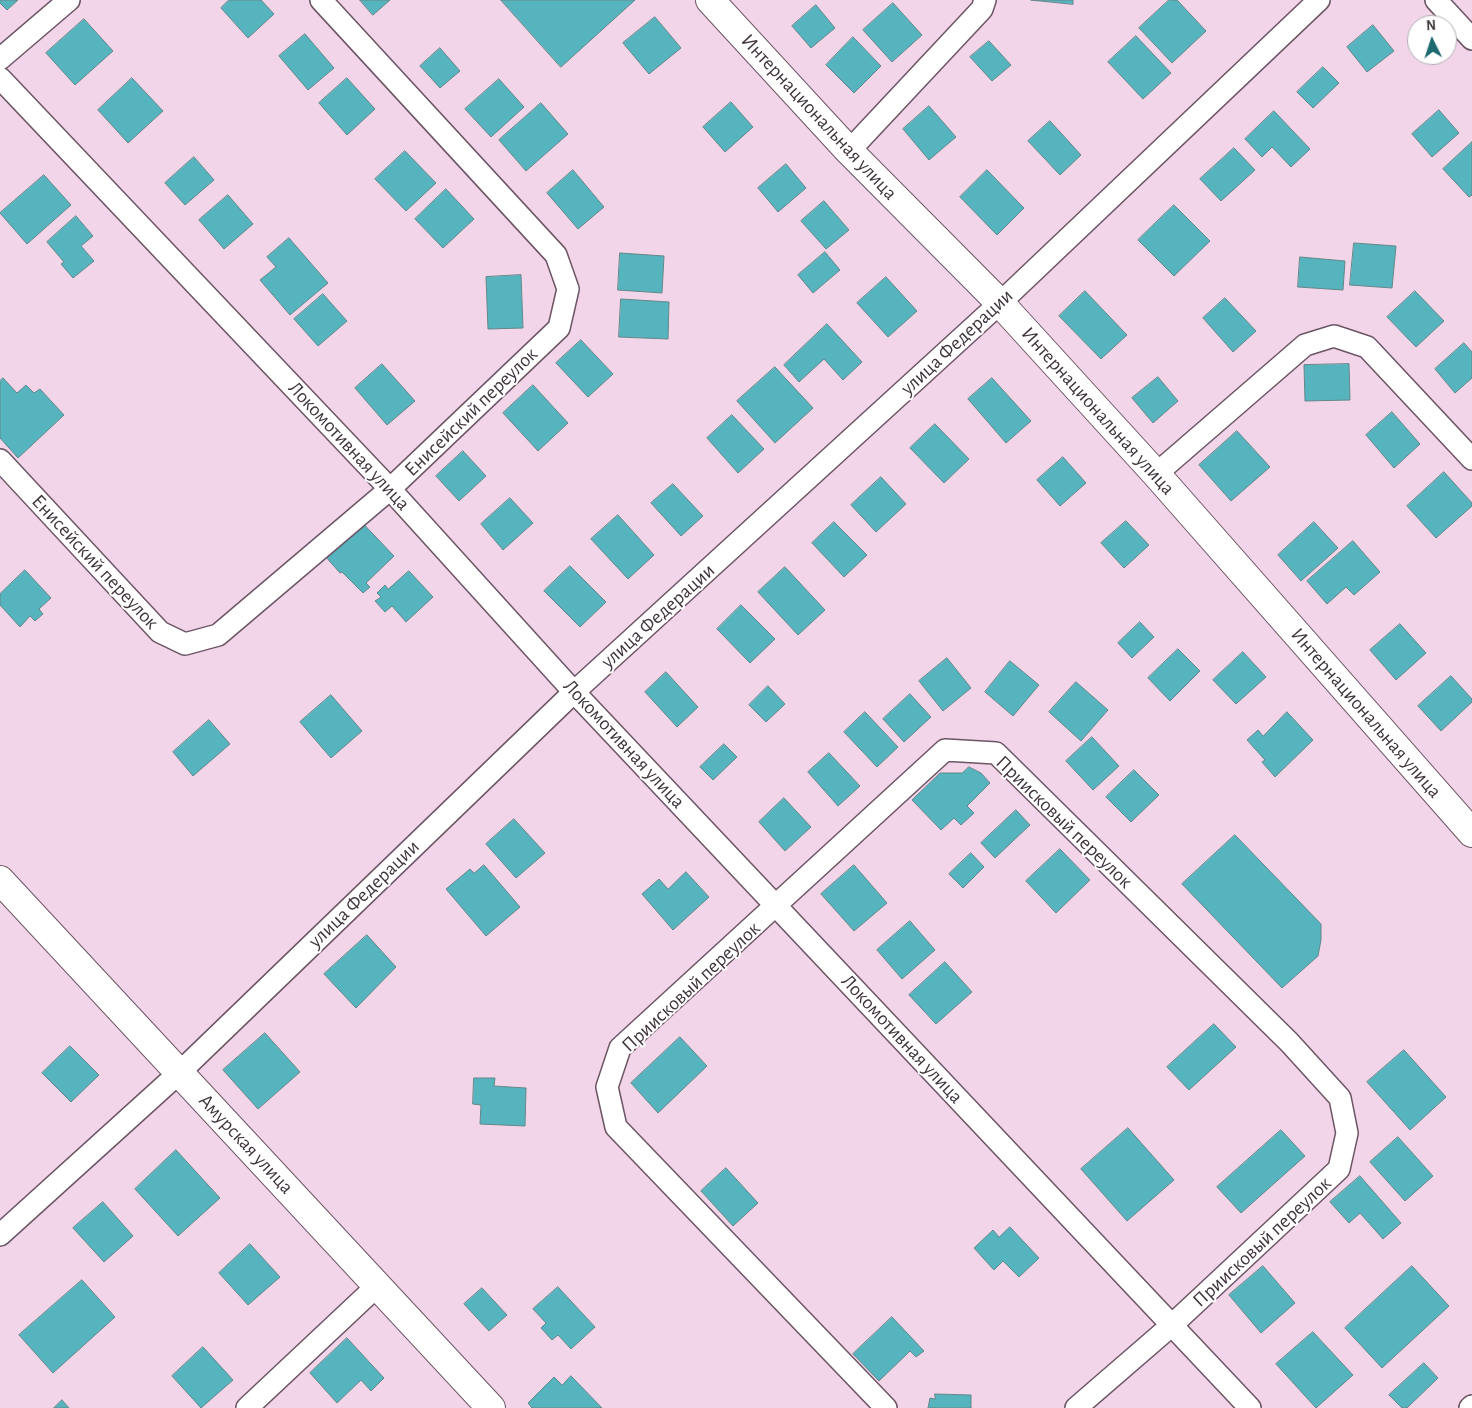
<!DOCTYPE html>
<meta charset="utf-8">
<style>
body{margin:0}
#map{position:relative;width:1472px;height:1408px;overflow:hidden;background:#f2d5e8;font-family:"Alegreya Sans",sans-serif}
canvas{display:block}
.north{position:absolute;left:1407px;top:15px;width:50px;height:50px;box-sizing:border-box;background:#fff;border:1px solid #b3aeb1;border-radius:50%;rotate:356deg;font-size:14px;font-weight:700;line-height:20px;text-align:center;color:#40353d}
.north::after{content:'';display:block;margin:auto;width:18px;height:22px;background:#1d6970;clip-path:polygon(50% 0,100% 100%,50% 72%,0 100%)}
</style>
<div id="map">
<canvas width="1472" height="1408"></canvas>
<div class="north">N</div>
</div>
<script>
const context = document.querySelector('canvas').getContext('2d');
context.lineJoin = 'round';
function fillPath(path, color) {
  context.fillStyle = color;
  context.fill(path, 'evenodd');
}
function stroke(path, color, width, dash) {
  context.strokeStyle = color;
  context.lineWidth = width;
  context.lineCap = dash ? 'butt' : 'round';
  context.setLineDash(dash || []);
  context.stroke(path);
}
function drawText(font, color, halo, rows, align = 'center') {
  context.font = font + ' "Alegreya Sans",sans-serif';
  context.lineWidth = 4;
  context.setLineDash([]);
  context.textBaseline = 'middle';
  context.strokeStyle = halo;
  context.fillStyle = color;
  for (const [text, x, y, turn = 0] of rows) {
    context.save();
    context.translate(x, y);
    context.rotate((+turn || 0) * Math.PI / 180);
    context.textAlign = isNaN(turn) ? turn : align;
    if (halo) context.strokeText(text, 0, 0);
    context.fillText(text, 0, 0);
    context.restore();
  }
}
const building = new Path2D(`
 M0,0H18L7,10L0,3Z
 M229,0H261L274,14L248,38L221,8Z
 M360,0H390L373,15Z
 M501,0H635L561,67Z
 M1031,0H1073V4Z
 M1169,0H1177L1206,31L1172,63L1139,28Z
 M893,3L922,35L892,62L863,30Z
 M816,5L835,28L811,48L792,26Z
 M655,17L681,48L649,74L623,43Z
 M84,19L113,51L75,85L46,53Z
 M1373,25L1394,51L1367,72L1347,47Z
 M305,34L334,68L308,90L279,56Z
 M1136,36L1171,73L1143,99L1108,62Z
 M853,37L881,66L854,93L826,65Z
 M989,41L1011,65L992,81L970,57Z
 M440,48L460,71L440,88L420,66Z
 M1323,67L1339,83L1313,108L1297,92Z
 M132,78L163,111L128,143L98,110Z
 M347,78L375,109L347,135L319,103Z
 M499,79L524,107L491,137L465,109Z
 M731,102L753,127L725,152L703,127Z
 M541,103L568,134L526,171L499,140Z
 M929,106L956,137L929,160L903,129Z
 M1439,110L1459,133L1432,157L1412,134Z
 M1274,111L1310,149L1291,167L1272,147L1262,157L1245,139Z
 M1050,121L1081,155L1060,175L1028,141Z
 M1472,142V195L1469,197L1443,169Z
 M1234,148L1255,170L1221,201L1200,179Z
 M405,151L436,183L406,211L375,179Z
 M194,157L214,180L185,205L165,183Z
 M786,164L806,188L778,212L758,188Z
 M573,170L604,207L578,229L547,193Z
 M987,170L1024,208L997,235L960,197Z
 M44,175L71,205L27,244L0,213Z
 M446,189L474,219L443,248L415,219Z
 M228,195L253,224L224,249L199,220Z
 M824,201L849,230L826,249L801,221Z
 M1174,205L1210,241L1174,276L1138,240Z
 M76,216L93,236L81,246L94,261L73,278L61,264L64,262L47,242Z
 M289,238L328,283L290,315L260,280L276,267L267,257Z
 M1354,243L1396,246L1392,288L1350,285Z
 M825,252L840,270L813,293L798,275Z
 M620,253L664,256L662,293L618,290Z
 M1300,257L1345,261L1343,290L1298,287Z
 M521,275L523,328L488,329L486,277Z
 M886,277L917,311L888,337L857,303Z
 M1085,291L1127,335L1101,359L1059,316Z
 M1415,291L1444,321L1416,347L1387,317Z
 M323,294L347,321L318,346L294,319Z
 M1225,298L1256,331L1233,352L1203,318Z
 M621,299L669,302L668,339L619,337Z
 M827,324L862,362L843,380L824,359L799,382L784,365Z
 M581,340L613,374L588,397L556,363Z
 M1464,343L1472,352V378L1455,393L1435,369Z
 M382,364L415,401L387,425L355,388Z
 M1349,364L1350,400L1305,401L1304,365Z
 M775,367L813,408L775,443L737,401Z
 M1158,377L1178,401L1153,423L1132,398Z
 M3,378L17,393L26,385L34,393L40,389L64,415L18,458L0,438V381Z
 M992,378L1031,421L1006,443L968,399Z
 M533,385L568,423L538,451L503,413Z
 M1392,412L1420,444L1394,468L1366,435Z
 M732,415L764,449L738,473L707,438Z
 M935,424L969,459L944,483L910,448Z
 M1237,431L1270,467L1231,501L1199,465Z
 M463,451L486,476L459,501L436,476Z
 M1063,457L1086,483L1060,506L1037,480Z
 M1444,472L1472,503V506L1436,538L1407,506Z
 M881,477L906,504L876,532L851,505Z
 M673,484L703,516L681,536L651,503Z
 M510,498L533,523L503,550L481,524Z
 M354,514L394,556L366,583L370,587L363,593L342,572L340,573L325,556Z
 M618,515L654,555L628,579L591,539Z
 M1126,521L1149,545L1124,568L1101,543Z
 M834,522L867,555L844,577L812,543Z
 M1314,522L1338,548L1301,581L1278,555Z
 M1353,541L1380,572L1354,595L1346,587L1327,604L1307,581Z
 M570,566L606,602L580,627L544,591Z
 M785,567L825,610L798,635L758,592Z
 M25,570L51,598L39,609L43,614L35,621L30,616L20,627L0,605V594Z
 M409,571L433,597L406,622L392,606L385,612L375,601L381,597L377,593L385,585L388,589Z
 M741,605L775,639L750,663L717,629Z
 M1140,622L1154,637L1132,658L1118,643Z
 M1400,624L1426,653L1396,680L1370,650Z
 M1178,649L1200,671L1170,701L1148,678Z
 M1243,652L1266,677L1236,704L1213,680Z
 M947,658L971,688L943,711L919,681Z
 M1010,661L1039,685L1013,716L985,692Z
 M666,672L698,707L677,727L645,692Z
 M1451,676L1472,699V702L1441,731L1418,706Z
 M1076,682L1108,710L1081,741L1049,712Z
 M768,686L785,704L766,722L749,705Z
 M910,694L931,717L904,742L883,719Z
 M331,695L362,731L331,758L300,722Z
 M865,712L898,747L877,767L844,732Z
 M1287,712L1313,740L1275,777L1262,762L1265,760L1247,740L1258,730L1263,736Z
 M209,720L230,744L193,776L173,752Z
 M1092,737L1119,766L1093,790L1066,761Z
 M724,744L737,757L713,780L700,767Z
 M829,753L860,786L838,806L808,772Z
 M969,767L981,773L990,783L967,806L974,813L961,825L954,818L941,830L912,800L940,773H962Z
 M1134,770L1159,795L1131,822L1106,797Z
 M784,798L811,827L785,851L759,822Z
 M1016,810L1030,825L995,858L981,843Z
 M514,819L545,853L516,878L486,844Z
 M1235,835L1321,924V940L1318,956L1282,988L1182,884Z
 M1060,849L1090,880L1056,913L1026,881Z
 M971,853L984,867L963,888L949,874Z
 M484,865L520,907L486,936L446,889L470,869L474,873Z
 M854,865L887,903L854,931L821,894Z
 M686,872L709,897L673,930L642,894L659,879L668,889Z
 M910,921L935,950L902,979L877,950Z
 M367,935L396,967L356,1008L324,974Z
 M945,962L972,992L936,1024L909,995Z
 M1214,1024L1236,1047L1189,1090L1167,1067Z
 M265,1033L300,1072L258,1109L223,1070Z
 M680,1037L707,1066L658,1113L631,1083Z
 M70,1046L99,1075L71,1102L42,1073Z
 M1404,1050L1446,1097L1410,1130L1367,1082Z
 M474,1078H495L494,1086L526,1088L525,1126L480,1124L481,1105L473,1104Z
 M1128,1128L1174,1180L1127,1221L1081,1169Z
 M1281,1130L1305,1156L1241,1213L1217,1187Z
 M1398,1137L1433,1176L1405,1201L1370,1162Z
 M176,1150L220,1198L178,1236L135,1189Z
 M726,1168L758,1203L733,1226L701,1191Z
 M1360,1176L1401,1223L1383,1239L1360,1213L1349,1223L1330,1202Z
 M103,1202L133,1236L104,1262L73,1228Z
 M1010,1227L1039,1258L1019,1277L1003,1261L994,1270L974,1248L993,1230L999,1237Z
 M250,1244L280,1277L248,1305L219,1273Z
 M1263,1266L1295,1303L1261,1333L1229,1295Z
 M1412,1266L1449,1306L1382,1368L1345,1328Z
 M82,1280L115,1317L53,1373L19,1335Z
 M558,1287L595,1327L571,1349L558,1335L552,1340L541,1328L546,1323L533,1309Z
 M482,1288L507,1315L489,1331L464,1304Z
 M892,1317L924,1351L916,1357L910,1351L879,1381L853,1354Z
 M1313,1332L1353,1375L1316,1408L1276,1364Z
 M347,1338L384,1378L371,1391L361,1380L337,1403L310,1373Z
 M203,1347L233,1380L201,1408L172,1376Z
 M1424,1363L1438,1378L1407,1408H1402L1389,1395Z
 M571,1376L602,1408H532L528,1403L554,1377L562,1385Z
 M935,1394L971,1395V1408H928L930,1398L935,1399Z
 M62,1400L69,1408H54Z`);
fillPath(building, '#56b4be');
stroke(building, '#64878b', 1);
const minor = new Path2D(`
 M1436,0L1472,39
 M0,59L69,0
 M0,78L390,489L574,692L1250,1408
 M849,151L982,9L985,0
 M0,460L160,632L185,644L218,635L390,489L559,328L568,289L556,255L321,0
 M1156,474L1305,345L1334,336L1367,347L1472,459
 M0,1235L180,1072L574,692L1000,303L1319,0
 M247,1408L378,1285
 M886,1408L616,1127L607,1087L620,1048L945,750L996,753L1289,1042L1340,1098L1347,1133L1339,1169L1172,1325L1076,1408
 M1470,1408L1472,1406`);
const tertiary = new Path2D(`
 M710,0L849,151L1000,303L1156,474L1472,833
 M0,880L491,1408`);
stroke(minor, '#6c5565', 24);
stroke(tertiary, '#6c5565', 30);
stroke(minor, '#fff', 21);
stroke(tertiary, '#fff', 28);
drawText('20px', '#40353d', '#fff', [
 ["Интернациональная улица",819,117,47],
 ["улица Федерации",957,342,-43],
 ["Интернациональная улица",1098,411,48],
 ["Енисейский переулок",471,412,-44],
 ["Локомотивная улица",349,446,47],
 ["Енисейский переулок",95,562,47],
 ["улица Федерации",658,616,-42],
 ["Интернациональная улица",1366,713,49],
 ["Локомотивная улица",624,744,47],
 ["Приисковый переулок",1064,822,44],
 ["улица Федерации",364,894,-44],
 ["Приисковый переулок",691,987,-43],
 ["Локомотивная улица",902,1039,47],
 ["Амурская улица",246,1144,47],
 ["Приисковый переулок",1262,1242,-43]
]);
</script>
